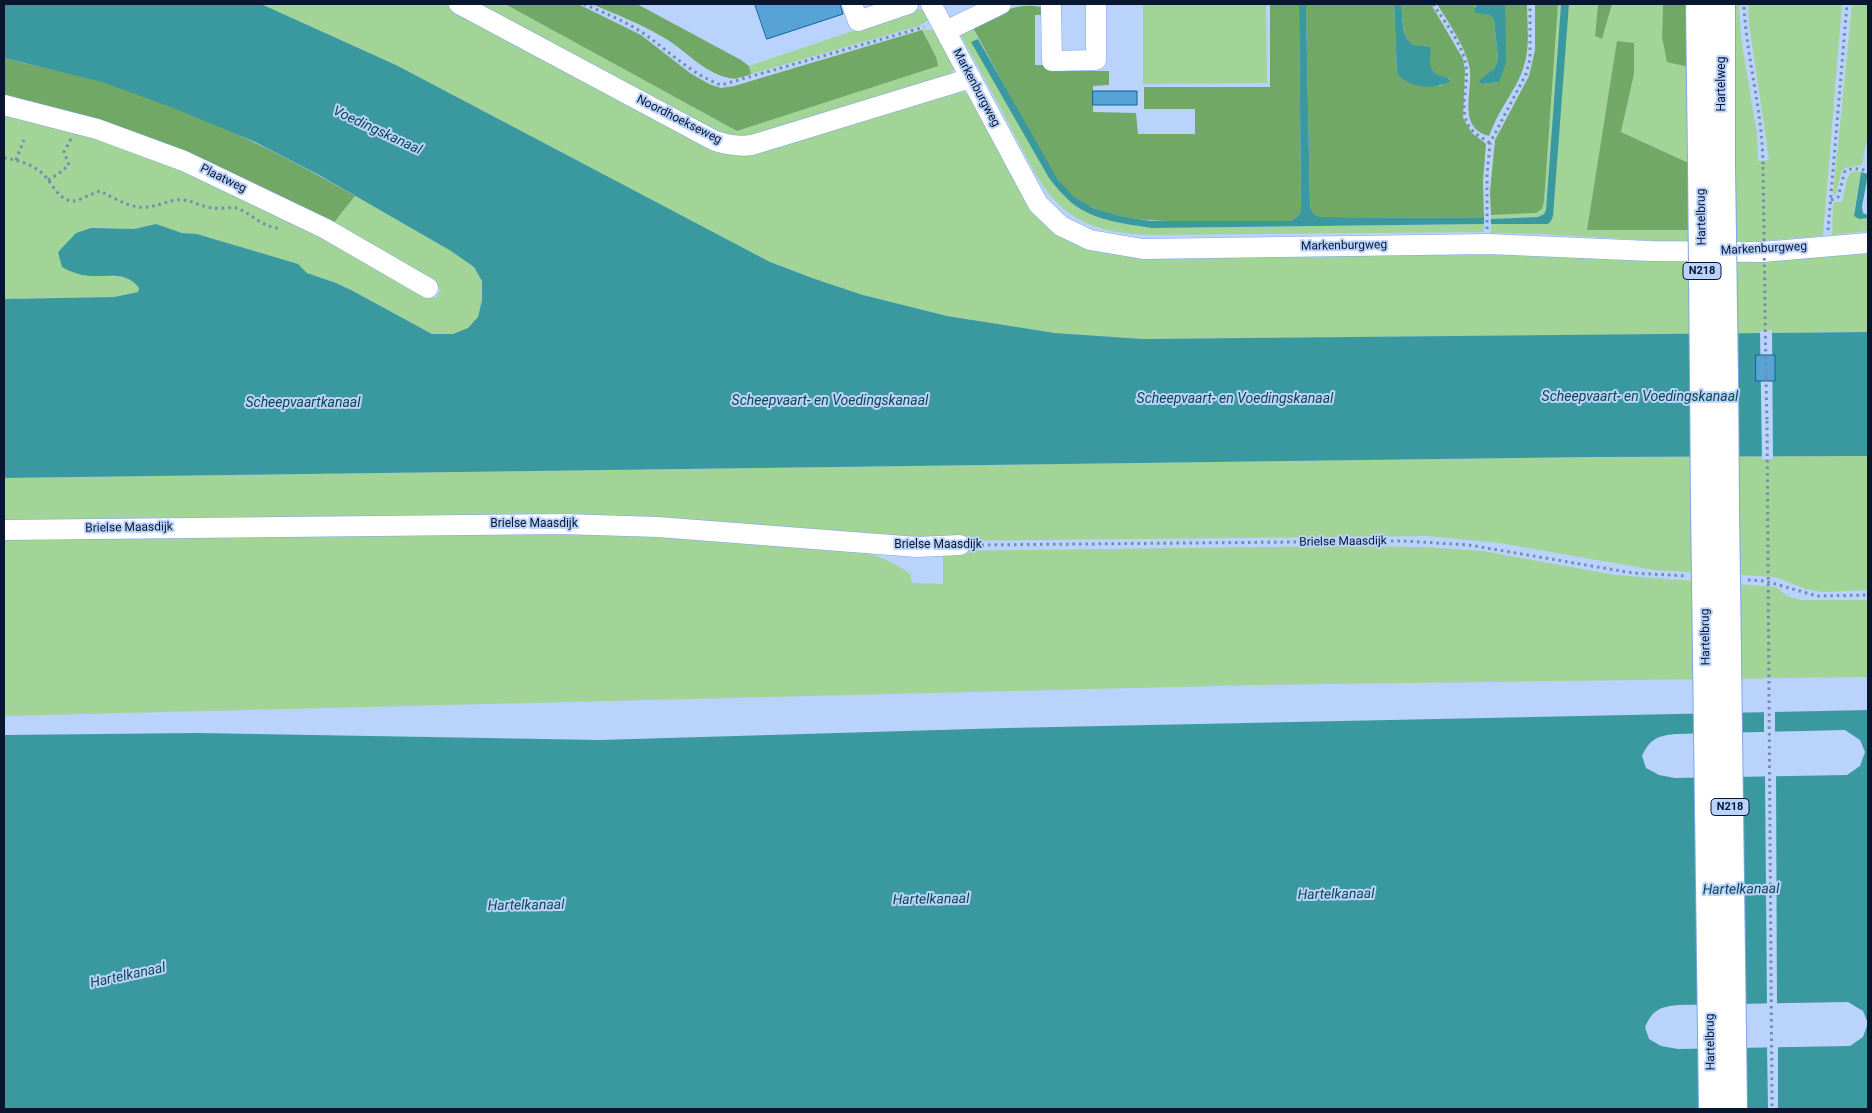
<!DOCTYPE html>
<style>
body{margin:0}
#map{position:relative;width:1872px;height:1113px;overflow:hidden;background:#bad3fd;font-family:Roboto,sans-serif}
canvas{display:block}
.frame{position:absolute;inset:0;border:5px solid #08162f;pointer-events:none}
</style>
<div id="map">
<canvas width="1872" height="1113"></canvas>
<div class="frame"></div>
</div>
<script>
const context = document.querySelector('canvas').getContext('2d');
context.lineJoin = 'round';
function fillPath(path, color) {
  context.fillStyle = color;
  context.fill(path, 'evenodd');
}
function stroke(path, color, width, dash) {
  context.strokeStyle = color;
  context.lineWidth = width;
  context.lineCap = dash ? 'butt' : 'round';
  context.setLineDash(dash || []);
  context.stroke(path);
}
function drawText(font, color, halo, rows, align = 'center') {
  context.font = font + ' Roboto,sans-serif';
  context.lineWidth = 4;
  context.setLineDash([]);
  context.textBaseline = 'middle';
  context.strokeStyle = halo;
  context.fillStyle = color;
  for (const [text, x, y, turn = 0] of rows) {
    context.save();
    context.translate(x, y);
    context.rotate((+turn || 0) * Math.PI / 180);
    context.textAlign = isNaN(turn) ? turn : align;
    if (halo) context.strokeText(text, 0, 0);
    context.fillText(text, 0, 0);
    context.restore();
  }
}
fillPath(new Path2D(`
 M261,4H452L719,148L953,90L963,91L972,97L1020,178L1085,244L1509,251L1693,260V334L1143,339L1055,333L947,316L863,295L815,279L770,262L396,65Z
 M472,4H505L737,131L857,92L936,57L922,30H936L955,66L950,77L768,136L722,139Z
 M1143,4H1266L1267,83L1143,84Z
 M1558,4H1561L1546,210L1544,214L1538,217L1491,219V215L1536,213L1542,209L1544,202Z
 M1569,4H1598L1595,36L1601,39L1612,4H1663L1662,37L1689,67L1691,164L1621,132L1634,74L1587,230H1692V243L1539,234L1491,233V224H1548L1551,221Z
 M1733,4H1739L1741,38L1757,134L1758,161L1769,160L1749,24L1748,4H1842L1823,236L1734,243Z
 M1852,4H1868V133L1862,165L1844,168L1842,170L1836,195H1833Z
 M918,9L924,10L930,19L919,26L751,74L749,66Z
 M972,26L978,39L971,42L1077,207C1102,217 1125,224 1152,228L1484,224V232L1153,235C1123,234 1094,231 1069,213C1042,194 1029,160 1013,132C996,99 978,67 960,34Z
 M4,109L165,159L355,251L436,298L441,289L332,225L355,196L451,251L474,267L483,281L482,300L478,317L468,329L453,334H432L353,291L336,283L307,273L297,264L197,234L182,233L156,224L134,229L91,228L76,233L58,252L90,276H111L127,278L135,283L139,288L138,292L114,297L4,299Z
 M1855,171L1861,172L1854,211L1859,219L1868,218V231L1832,235L1833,204L1835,202H1842L1847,179L1851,172Z
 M1868,251V332L1734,333L1733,260Z
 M1868,456V590L1822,592L1806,589L1775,577L1654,570L1500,543L1427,536L945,541L4,523V478L1592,457Z
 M596,531L863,552C881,557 896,563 910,574L912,583L943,584V551L1347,546L1425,547L1483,551L1615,575L1776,587L1787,596L1801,600H1868V677L1255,685L4,716V537Z`), '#a1d496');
fillPath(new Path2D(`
 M505,4H578L641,35L690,73L709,84L721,88L734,86L922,30L936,57L938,66L737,131Z
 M592,4H637L741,60L749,66L751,74C745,76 736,80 729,78C703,73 684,48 661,36C639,23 615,14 592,4Z
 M1270,4H1299L1301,210L1298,216L1291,221C1263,221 1235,221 1207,221C1162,221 1111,224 1073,196C1062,188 1055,175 1047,164L972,26C992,16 1016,1 1040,7L1048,15H1035V65H1055L1056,71H1109V85L1093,86V112L1136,113L1138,134H1195V109H1144V87H1270Z
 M1306,4H1394L1397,73L1440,86L1451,80C1447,76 1444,78 1439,76C1428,71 1428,55 1426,45C1421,45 1414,46 1410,43C1403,38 1402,13 1401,4H1431L1463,59L1465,70L1463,118L1472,133L1486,144L1483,181L1484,218L1320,217L1314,214L1310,207Z
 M1437,4H1476L1474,7L1490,15L1494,20L1498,59L1494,69L1482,84L1499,82L1505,4H1527C1527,23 1530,44 1525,62C1521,79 1511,93 1503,107C1497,116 1493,126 1489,136C1455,127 1475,88 1469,65C1463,43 1449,23 1437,4Z
 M1535,4H1558L1544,202L1542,209L1536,213L1491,215L1490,191L1495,140L1529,76L1535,50Z
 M1598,4H1612L1602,39L1595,36Z
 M1663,4H1690L1689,67L1667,62L1662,37Z
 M1617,41L1634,43V74L1621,132L1691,164L1692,230H1587Z
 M4,58C37,67 71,72 103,82C191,110 276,150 355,196L332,225L4,97Z`), '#71a866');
fillPath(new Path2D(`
 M4,4H261L396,65L770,262L815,279L863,295L947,316L1055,333L1143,339L1868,332V456L1592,457L4,478V299L114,297L138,292L139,288C127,271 107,277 90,276C79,275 71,272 62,267L58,252L76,233L91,228L134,229L156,224L182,233L197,234L298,264L307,273L336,283L353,291L432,334H453L468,328L478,317L482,300V281L474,267L451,251L319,175L255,142L171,107L102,82L4,58Z
 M1299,4H1306L1310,207L1314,214L1320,217L1484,218V224L1152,228C1127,224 1097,221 1076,206C1065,198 1057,188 1049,178L971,42L978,39L1058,180L1073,196L1093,208L1120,216L1150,221H1291L1298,216L1301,210Z
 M1394,4H1401C1403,15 1401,42 1415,45C1421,46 1425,44 1431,48C1429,58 1428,71 1440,76C1445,77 1447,76 1451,81C1434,90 1409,89 1397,73Z
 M1476,4H1505L1506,63L1499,82L1482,84L1479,81L1494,69L1498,59L1494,20L1490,15L1476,13L1474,11Z
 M1561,4H1569L1553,216L1551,221L1548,224H1491V219L1538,217L1544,214L1546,210Z
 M1861,172L1868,174L1862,207L1863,213L1868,215V218L1859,219L1854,216Z
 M1868,710V1109H4V735L198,733L600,740L1007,728ZM1845,730L1860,740L1865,752L1860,766L1847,775L1675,778L1659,775L1646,768L1642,756C1650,739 1657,736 1675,734ZM1848,1002L1863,1011L1868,1023L1863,1037L1850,1046L1678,1049L1661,1046L1649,1039L1645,1027C1653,1010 1659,1007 1678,1005Z`), '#39999e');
fillPath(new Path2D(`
 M1772,330L1773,459H1762L1760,331Z
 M1764,709H1775V734H1764Z
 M1765,774H1776L1777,1005L1767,1006Z
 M1767,1045H1778V1109H1768Z`), '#bad3fd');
const building = new Path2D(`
 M755,4H840L843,14L767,39Z
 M1093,91H1137V105H1093Z
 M1756,355H1775V381H1756Z`);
fillPath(building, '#57a3d5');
stroke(building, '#0c6493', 1);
const minor = new Path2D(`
 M459,4L715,141C728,145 739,147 752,145L971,78
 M852,4L858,21L908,4
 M931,4L1038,204L1061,226L1090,240L1143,249L1488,244L1650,251L1762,252L1868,243
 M1051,4L1052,61L1096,60V4
 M946,31L1001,4
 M4,105L97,129L184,161L326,229L428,288
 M4,530L562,524L658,527L917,547L960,545`);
const major = new Path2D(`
 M1699,4L1701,165
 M1722,165V4
 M1703,377L1704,506
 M1725,377L1726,505`);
stroke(minor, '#7ea5e7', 21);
stroke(major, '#7ea5e7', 28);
stroke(new Path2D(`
 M584,4C604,13 625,21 643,33C669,51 691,74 721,85L924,27
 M1433,4C1445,22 1460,41 1465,61C1471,83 1456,110 1471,129C1476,135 1484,139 1490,143
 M1744,7C1747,61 1763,113 1763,167
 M4,158C18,160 32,164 43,174C52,182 59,202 74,201C81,200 92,193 100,191C112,197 125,205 138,207C152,209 163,202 176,200C189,198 200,207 213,208C220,209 229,207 236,208C252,213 263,229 281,228
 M16,160L24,140
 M48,180L58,174L69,165L64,152L71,139
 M1831,200L1838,197L1845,171C1853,167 1860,169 1868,171
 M1487,229V175L1490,143L1526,74L1530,59V4
 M1828,230L1847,4
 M1766,378L1767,421
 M975,545L1404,541L1469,545L1633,573L1686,576
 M1748,580L1765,581L1817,596L1868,595`), '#758aad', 3, [2.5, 4]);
stroke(minor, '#fff', 20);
stroke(major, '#fff', 26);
const majorBridge = new Path2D(`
 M1701,165L1703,377
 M1722,165L1725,377
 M1726,505L1734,1109
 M1704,506L1712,1109`);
stroke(majorBridge, '#7ea5e7', 28, []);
stroke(new Path2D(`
 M1763,167L1766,378
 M1767,421L1772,1109`), '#758aad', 3, [2.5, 4]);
stroke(majorBridge, '#fff', 26);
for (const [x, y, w] of [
 [1702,271,38],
 [1730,807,38]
]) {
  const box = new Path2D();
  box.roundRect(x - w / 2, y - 8.5, w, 17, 4);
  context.fillStyle = '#bad3fd';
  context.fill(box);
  stroke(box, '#08162f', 1);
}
drawText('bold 11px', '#08162f', null, [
 ["N218",1702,271],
 ["N218",1730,807]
]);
drawText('12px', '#08162f', '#bad3fd', [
 ["Hartelweg",1722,84,-90],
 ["Markenburgweg",976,88,62],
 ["Noordhoekseweg",679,120,27],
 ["Plaatweg",223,179,26],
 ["Hartelbrug",1702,217,-91],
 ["Markenburgweg",1344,246,-1],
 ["Markenburgweg",1764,249,-3],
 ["Brielse Maasdijk",534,524],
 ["Brielse Maasdijk",129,528,-1],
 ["Brielse Maasdijk",1343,542,-1],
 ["Brielse Maasdijk",938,545],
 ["Hartelbrug",1706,637,-91],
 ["Hartelbrug",1711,1042,-91]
]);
drawText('italic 14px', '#0b4649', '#bad3fd', [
 ["Voedingskanaal",377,131,25],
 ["Scheepvaart- en Voedingskanaal",1640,397],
 ["Scheepvaart- en Voedingskanaal",1235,399],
 ["Scheepvaart- en Voedingskanaal",830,401],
 ["Scheepvaartkanaal",303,403],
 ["Hartelkanaal",1741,890,-1],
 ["Hartelkanaal",1336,895,-1],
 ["Hartelkanaal",931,900,-1],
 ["Hartelkanaal",526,906,-1],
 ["Hartelkanaal",128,976,-12]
]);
</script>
